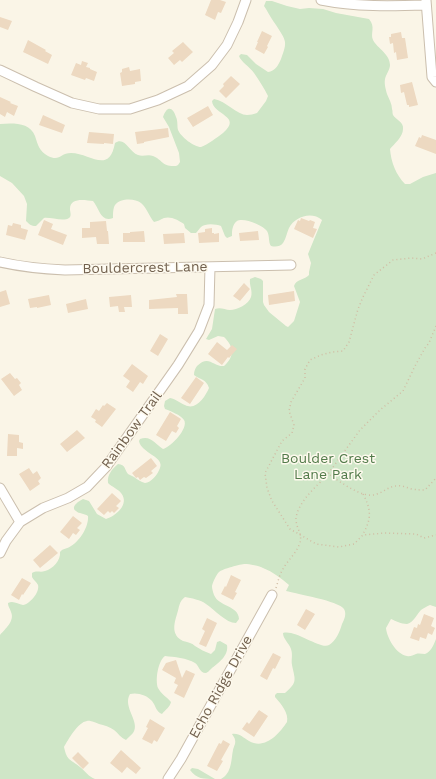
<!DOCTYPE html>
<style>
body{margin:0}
canvas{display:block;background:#faf5e7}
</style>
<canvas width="436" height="779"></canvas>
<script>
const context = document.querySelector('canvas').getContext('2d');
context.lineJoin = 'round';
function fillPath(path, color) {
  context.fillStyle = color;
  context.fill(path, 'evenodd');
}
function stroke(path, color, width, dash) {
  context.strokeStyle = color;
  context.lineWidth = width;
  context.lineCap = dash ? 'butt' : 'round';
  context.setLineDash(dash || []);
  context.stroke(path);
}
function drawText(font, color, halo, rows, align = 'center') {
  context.font = font + ' "Work Sans",sans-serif';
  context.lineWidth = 3;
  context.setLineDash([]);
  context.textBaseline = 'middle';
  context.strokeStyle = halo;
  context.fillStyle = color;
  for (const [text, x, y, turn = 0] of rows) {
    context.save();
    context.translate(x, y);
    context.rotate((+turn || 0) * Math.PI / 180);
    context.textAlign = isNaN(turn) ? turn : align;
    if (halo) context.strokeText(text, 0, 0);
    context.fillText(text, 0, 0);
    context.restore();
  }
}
fillPath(new Path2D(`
 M266,1H272L287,6L300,9L309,8L323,9L336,13L369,19C376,27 370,33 373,40C378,49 390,54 390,65C390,70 386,74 385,79C384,84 386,90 387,94C389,99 392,104 392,109C393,112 392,111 393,115C396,120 404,122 403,129C403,137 394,144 390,149C391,162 396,175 405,184H410L423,177L436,173V607L430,605C427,606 424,608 421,610C417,614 413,623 407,624C401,624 396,621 391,619L386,628C387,638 396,654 407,656C410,657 413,655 416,654C419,653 422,654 425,654C431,652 434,644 436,639V779H221C232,773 231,760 233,750C234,746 236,743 235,740C235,738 233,736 232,734C240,733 243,738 249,741C265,750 279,734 287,722C289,713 281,704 275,697V695L277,693H285C298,682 295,680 292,665C291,660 293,655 291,649C289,643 283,639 283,633C295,629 321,650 329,645C336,641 340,631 342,624C344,620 347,614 344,609C339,601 297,594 286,591L289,585C281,578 273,572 263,568C260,566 249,564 245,564C241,564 222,569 219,572C216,575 213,582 212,586C212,589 213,592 214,595C219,607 238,605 239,619L236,623C226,623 215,610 206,604C201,600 191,598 185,597C179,601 179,608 177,614C174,624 171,635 183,641C187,642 192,643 195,646C200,649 205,652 211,654L215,650L217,642L220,641L227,645C229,656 218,663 211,669C209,671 208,672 206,673C199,673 199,665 195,663C187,658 174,657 165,656C158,661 155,680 158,688C161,694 167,697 171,702C170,707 165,710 162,714C156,712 156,706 152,701C147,695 137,692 130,694C122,707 141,722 133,733C131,735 128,738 126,740C121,738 118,733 114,730C110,727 104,725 99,724C96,723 90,720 87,721C78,722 68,740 64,747C65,751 66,756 69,759C72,762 77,764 80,767C85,771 89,777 95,779H0V635C5,629 15,621 11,612C10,608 8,607 8,603C13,600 18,604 23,605C30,604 40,592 38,585C37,582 33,580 32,577V573C37,570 40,573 45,571C53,569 61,560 60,552C63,548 67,549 71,546C80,541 89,526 88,516C84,513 79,514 76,511C70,507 79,501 83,499L89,501L97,514L106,519C116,516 130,504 121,493C118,489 112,487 108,483C107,475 112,469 118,464C126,465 124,469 128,474C130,475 132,476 134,477C137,479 141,482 145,483C151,483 158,474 160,468C165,457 141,453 139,441L140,439C151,435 155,444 163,449C171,447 189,428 184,420C181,415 170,411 165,409L164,406L165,401L170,398C176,399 180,403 185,405C196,411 205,397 209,388C206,379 201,380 194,375C194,371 195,369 197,366C209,354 213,367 224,366C235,356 234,347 224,337L218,336L209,340L206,339L212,329L215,309C221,307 225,310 230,310C237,310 249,304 251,297C253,291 249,285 250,279L255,277L261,279L263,281V302L264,305L269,312L286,326L288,327L294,321L300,302L294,286C296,279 305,280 309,275V272L311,263L308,254L322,220C312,211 295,216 289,228C287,232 286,239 283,243C280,247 275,247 271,246C268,242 270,236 267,231C263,225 243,217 237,221C232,225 232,231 232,236L227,238L225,236L221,226C216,224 205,223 201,227C199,229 198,231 196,233H191L185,228L184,224C178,220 171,216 164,218C160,220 158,221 154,222C149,216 147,208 141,203C135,198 120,198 115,205C113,208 113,214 113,218C101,223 99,208 93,201C85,200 70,197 70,209C70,212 72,216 69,218C64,222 50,217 44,218L36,226C31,226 29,224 26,221L27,204L24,196L12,183L0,176V124C12,123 30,122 35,136C38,145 39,151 48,156C60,162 60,153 71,153C90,153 109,175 115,143C125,136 129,152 138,155C143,157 148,154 153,156C163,160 162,167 176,166L178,165L180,162L179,153L169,127L163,117C167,105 173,107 176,117C178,121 177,126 178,130C181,137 194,147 201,147C209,144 216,138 223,133C243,116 213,115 212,101L214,99C226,101 237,115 247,115C250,115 254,114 257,113L266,101L268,96C264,88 259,80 254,73C250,67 241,62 239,56L241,54L247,55L256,64L268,72C275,71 278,66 281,59C288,41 286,41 276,25C272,20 269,14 266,9L264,6Z
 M192,768L198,769L215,779C203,779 197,779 190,770Z`), '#cfe6c7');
fillPath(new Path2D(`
 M211,0H220L226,2L221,13L218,12L215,20L205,15Z
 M0,17L12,21L8,30L0,27Z
 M262,31L272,36L267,46L268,47L264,54L255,49L258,42H257Z
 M401,32L402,38H405L408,58L397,60L396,52L394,53L393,43L390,44L389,37H391V34Z
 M28,40L46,50L45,51L52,55L48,64L23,52Z
 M183,42L193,52L182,62L180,60L174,65L168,58L174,53L172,51Z
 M82,61L88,63L86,67L90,68V69L97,72L94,81L86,78L85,80L71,75L76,63L81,65Z
 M129,67L130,71L140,69L141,81L135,82V84L122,86L120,73L122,72V69Z
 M231,76L240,84L226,98L219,91L224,86L223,84Z
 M412,82L418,105L409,107V105H407L404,92L401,93L400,85Z
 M0,97L11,102L10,103L18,106L14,116L7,112L5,117L0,114Z
 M208,106L213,115L193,127L187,118Z
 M43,115L65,125L62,133L39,125Z
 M168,128L169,137L144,142V143L137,144L135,132Z
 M89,132L114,134L113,144L104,143V144L87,143Z
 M422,135L436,140V154L415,146L419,137L421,138Z
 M301,218L309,221L310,220L315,222L313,228L317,229L313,238L294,229L298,220L300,221Z
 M44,220L53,224L51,229L67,235L63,245L38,235Z
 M106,221L107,231H108L109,244H97L96,237L82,238V228H90V222Z
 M13,223L21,225V228L28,230L25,240L6,235L8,225L12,226Z
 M212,228V233H214V234L219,233V242L199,243L198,233L205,232V229Z
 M144,231L145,242H123V233H130V232Z
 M258,231L259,240L240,241L239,233Z
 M184,233L185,243L164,244L163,234Z
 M244,283L250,289L240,301L233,296Z
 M6,290L10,304L0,307V292Z
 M294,291L295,301L269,305L268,295Z
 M176,294H187L188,314H178V308L149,309V300L177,297Z
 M49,295L51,305L37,308V307L30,308L28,299Z
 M131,295L132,307H124L125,312H119L118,306L110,307L109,297Z
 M86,299L88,309L68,313L66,304Z
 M160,334L168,339L158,356L150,351Z
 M217,342L227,350L232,345L237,349L229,358L228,357L222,365L208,354Z
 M132,364L148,376L143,384L140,382L133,392L126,387L130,381L123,376Z
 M10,373L15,379L17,378L21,383L19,385L22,390L14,396L1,379Z
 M196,377L204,383L190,404L181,398Z
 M107,403L116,409L102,427L95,422L96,420L91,417L96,409L99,411L103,405L104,406Z
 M170,412L181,419L177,426L179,428L176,433L172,431L166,441L156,435Z
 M77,430L85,438L67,452L60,444Z
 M8,434L19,435V442L23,443V449L17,448V456H7Z
 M151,458L157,466L151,471L153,473L146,478L144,477L140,480L138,477L136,478L132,473Z
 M29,468L33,474L37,471L41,478L38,481L40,484L30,491L19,474Z
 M112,493L121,501L116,506L119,508L114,513L112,511L110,513L108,511L104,515L97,509Z
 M73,516L82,523L77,528L80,530L76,535L73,533L69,539L60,532Z
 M50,545L58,553L40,568L33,560Z
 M231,575L241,580L235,592L237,593L233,600L221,594L225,586L226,587Z
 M22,578L31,583L23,595L22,594L19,600L11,595Z
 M306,609L315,614L305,630L297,625Z
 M424,614L434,618L431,626L435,628L432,635L428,633L426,639L420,637L419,641L410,638L414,627L417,628L418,624L420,625Z
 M207,618L217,623L206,647L199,644L205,631L202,629Z
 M273,653L281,657L275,669L273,668L267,680L260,676Z
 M176,660L182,678L186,670L195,674L184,698L174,693L178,685L174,683L176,678L162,670L166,663Z
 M259,710L268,716L254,737L242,729L247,722L249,724Z
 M150,719L165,728L157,742L154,740L152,744L142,739L148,728L146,727Z
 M223,740L230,744L221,760L223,761L217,771L207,766L219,743L221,744Z
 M121,750L141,768L136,774L127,767L122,773L110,763Z
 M78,752L89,763L83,769L72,758Z`), '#edd9c1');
const minor = new Path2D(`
 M321,0C356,7 391,6 426,5
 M426,0L432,77L436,82
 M0,70L36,87L72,103L99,109H130L158,100L188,86L212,65L227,45L238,22L246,0
 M0,262C22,267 43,269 65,270L291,265
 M0,488L20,522
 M0,553L6,541L20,522L43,508L68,498L87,487L106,467L178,365L199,331L209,305L210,267
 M168,779L181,759L272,595`);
stroke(minor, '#cbbfae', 11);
stroke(new Path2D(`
 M436,253L422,259L411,258L393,260L374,275L363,297L358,309L349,342L343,351L332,352L321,355L310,360L305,369V378L291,402L289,411L294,425L292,433L282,441L265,473L267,488L272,501L290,529L316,544L339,547L354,544L363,535L385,533L416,534L424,538L436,535
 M436,326L429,343L425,348L415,366L403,391L380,410L360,430L328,474C340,481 363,500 377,494C384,492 389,486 397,486C402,485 407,488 412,489C417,490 421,490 425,490L436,478
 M363,494C371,509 372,518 363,534
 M276,588C278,582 279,576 282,571C286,562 295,555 299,545C304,535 296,529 296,519C297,503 317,485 328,475`), '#d1bda4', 1.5, [1, 3]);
stroke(minor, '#fff', 9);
drawText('14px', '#71604e', '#fdf9ed', [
 ["Bouldercrest Lane",145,268,-1],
 ["Rainbow Trail",132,430,-54],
 ["Echo Ridge Drive",221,687,-61]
]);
drawText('14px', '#527b4a', '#fdf9ed', [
 ["Boulder Crest",328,459],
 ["Lane Park",328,475]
]);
</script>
